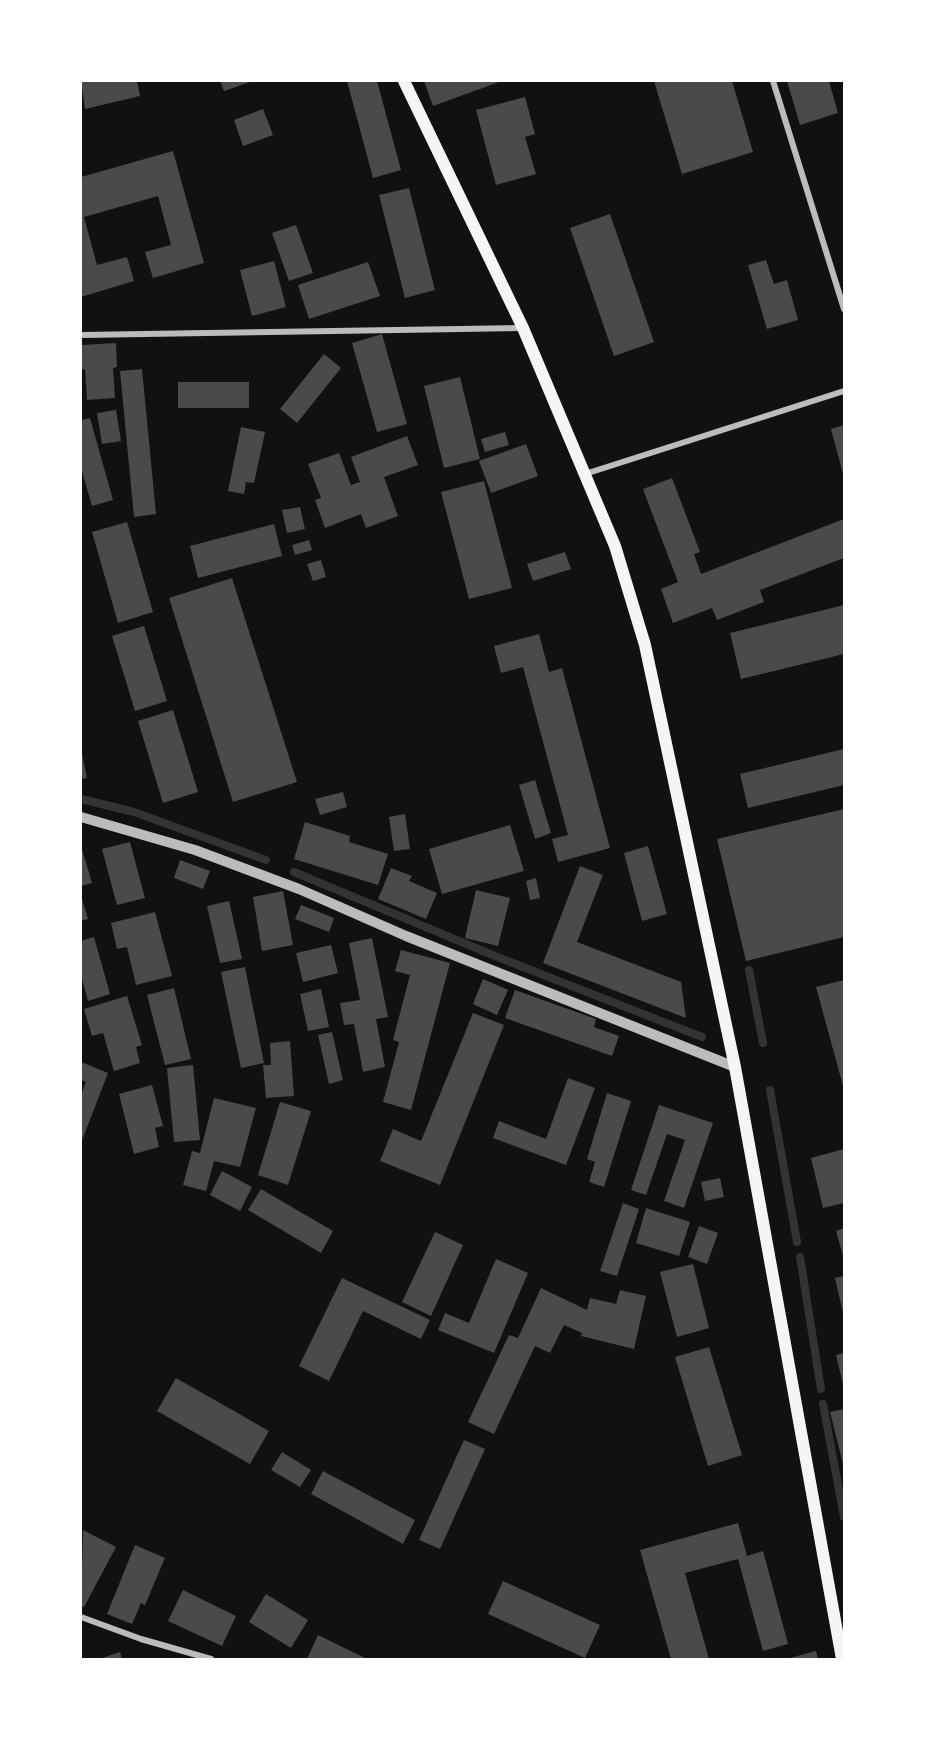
<!DOCTYPE html>
<style>
body{margin:0}
#map{position:relative;width:925px;height:1740px;overflow:hidden;background:#111;font-family:"Times New Roman",serif}
canvas{display:block}
.frame{position:absolute;inset:0;border:82px solid #fff;pointer-events:none}
</style>
<div id="map">
<canvas width="925" height="1740"></canvas>
<div class="frame"></div>
</div>
<script>
const context = document.querySelector('canvas').getContext('2d');
context.lineJoin = 'round';
function stroke(path, color, width, dash) {
  context.strokeStyle = color;
  context.lineWidth = width;
  context.lineCap = dash ? 'butt' : 'round';
  context.setLineDash(dash || []);
  context.stroke(path);
}
function fillPath(path, color) {
  context.fillStyle = color;
  context.fill(path, 'evenodd');
}
stroke(new Path2D(`
 M81,799L134,812L266,860
 M294,872L495,956L702,1037
 M749,970L763,1043
 M770,1090L797,1242
 M800,1257L821,1389
 M823,1404L844,1517`), '#333', 8);
fillPath(new Path2D(`
 M81,81H137L140,96L85,109Z
 M220,81H253L224,91Z
 M347,81H377L401,170L373,178Z
 M424,81H502L433,106Z
 M654,81H732L753,152L682,174Z
 M787,81H829L838,113L800,125Z
 M525,97L535,134L525,137L536,174L496,185L476,110Z
 M263,109L273,135L243,146L234,120Z
 M173,151L204,263L153,278L145,252L171,245L158,196L84,217L97,265L127,257L134,281L81,297V177Z
 M409,188L435,290L405,298L379,195Z
 M610,214L654,342L614,356L570,228Z
 M296,225L313,273L289,281L272,233Z
 M766,260L774,284L787,280L798,320L767,329L748,265Z
 M274,261L286,307L252,316L240,270Z
 M368,262L380,296L309,319L298,285Z
 M382,334L407,424L377,432L352,343Z
 M116,343L117,367L113,368L115,398L87,400L85,369L81,370V345Z
 M324,354L341,368L297,423L280,409Z
 M142,369L156,514L134,517L120,371Z
 M460,377L480,459L444,468L424,386Z
 M178,382H249V408H178Z
 M116,410L121,441L102,444L97,413Z
 M90,418L113,500L92,506L81,468V420Z
 M844,425V474H843L831,429Z
 M241,427L265,432L254,483L246,482L244,494L228,491Z
 M505,432L509,445L485,452L481,439Z
 M407,436L418,465L384,477L398,516L366,528L361,514L325,528L315,500L321,498L308,464L339,453L351,485L360,482L351,457Z
 M526,444L538,476L491,493L479,461Z
 M672,478L700,552L694,554L701,574L844,519V558L760,590L764,602L717,620L712,608L673,623L661,589L678,582L643,489Z
 M484,481L512,588L469,599L441,492Z
 M300,507L305,529L287,533L282,510Z
 M127,522L153,612L118,623L92,532Z
 M274,524L282,556L198,578L190,546Z
 M309,540L312,550L295,555L292,545Z
 M565,552L571,569L533,581L527,564Z
 M321,560L326,577L313,581L307,564Z
 M232,578L297,782L233,802L169,598Z
 M844,605V654L741,679L730,633Z
 M144,626L167,701L135,711L112,636Z
 M539,634L549,672L562,668L610,848L558,862L552,839L568,835L523,667L501,673L494,646Z
 M173,710L198,792L163,803L138,721Z
 M81,749L87,778L81,779Z
 M844,749V785L748,808L740,774Z
 M535,780L551,833L535,839L519,785Z
 M343,792L347,807L320,815L315,799Z
 M844,809V937L746,961L717,839Z
 M405,814L410,849L394,851L389,817Z
 M305,822L350,836L349,842L388,854L378,885L294,859Z
 M510,825L524,871L442,894L429,849Z
 M130,842L145,898L117,905L102,849Z
 M81,846L92,883L81,886Z
 M648,846L667,914L642,921L624,853Z
 M180,860L210,871L203,889L174,878Z
 M580,866L603,875L577,942L681,982L686,1018L543,963Z
 M391,868L412,876L409,881L437,893L426,919L378,899Z
 M536,878L540,898L530,900L526,881Z
 M476,890L510,898L498,946L465,938Z
 M283,891L293,945L262,951L253,897Z
 M81,896L88,919L81,921Z
 M229,901L242,959L220,963L207,906Z
 M301,905L334,918L329,932L295,919Z
 M155,912L172,976L136,985L127,947L117,949L111,923Z
 M94,937L110,994L88,1001L81,975V941Z
 M372,938L388,1017L376,1019L385,1067L363,1072L354,1024L344,1025L340,1003L360,1000L349,943Z
 M331,945L338,973L303,982L296,953Z
 M401,950L450,963L411,1110L383,1102L399,1042L393,1040L410,975L395,971Z
 M245,967L264,1063L241,1068L221,972Z
 M483,979L508,990L497,1015L473,1004Z
 M844,980V1086H843L816,987Z
 M174,988L191,1059L165,1065L147,995Z
 M321,989L329,1027L308,1031L300,994Z
 M515,990L596,1019L594,1027L619,1036L612,1056L505,1018Z
 M127,996L142,1045L136,1047L140,1063L114,1071L103,1033L92,1036L84,1009Z
 M473,1013L504,1025L440,1185L380,1161L393,1129L421,1141Z
 M332,1032L343,1080L329,1084L318,1035Z
 M290,1041L294,1096L266,1098L263,1065H271L270,1043Z
 M81,1062L108,1073L81,1143V1095L86,1082L81,1080Z
 M193,1065L200,1140L174,1142L167,1068Z
 M568,1078L595,1088L566,1165L493,1138L499,1121L546,1139Z
 M152,1085L163,1126L155,1128L159,1147L134,1154L119,1094Z
 M607,1093L631,1101L604,1187L589,1182L595,1162L587,1159Z
 M214,1098L256,1108L240,1167L214,1161L206,1191L183,1185L192,1151L200,1153Z
 M280,1102L311,1111L288,1185L258,1175Z
 M659,1105L713,1123L684,1208L664,1201L685,1140L667,1134L646,1195L631,1190Z
 M844,1149V1203L823,1208L811,1158Z
 M222,1171L252,1187L240,1211L210,1195Z
 M720,1178L724,1197L705,1201L701,1182Z
 M261,1189L333,1231L321,1253L248,1210Z
 M623,1203L639,1209L617,1276L600,1271Z
 M646,1208L690,1222L679,1256L636,1243Z
 M699,1226L718,1233L707,1264L688,1257Z
 M844,1228V1256H843L836,1231Z
 M435,1232L463,1245L431,1316L402,1302Z
 M496,1259L528,1273L494,1353L438,1330L445,1313L469,1323Z
 M693,1264L709,1328L677,1337L660,1272Z
 M844,1276V1313H843L835,1278Z
 M342,1278L430,1320L421,1339L363,1311L329,1381L299,1366Z
 M541,1288L587,1310L590,1298L616,1304L620,1290L646,1296L634,1349L581,1336L582,1333L564,1325L550,1353L535,1346L494,1434L468,1422L509,1335L518,1338Z
 M709,1347L742,1455L708,1466L675,1357Z
 M844,1353V1384H843L836,1355Z
 M176,1378L269,1431L250,1464L157,1411Z
 M844,1409V1464H843L830,1412Z
 M464,1440L485,1449L440,1549L419,1540Z
 M282,1452L311,1470L300,1487L271,1470Z
 M323,1471L415,1520L403,1544L311,1494Z
 M738,1523L747,1556L763,1551L788,1644L763,1651L738,1559L685,1573L709,1659H671L640,1550Z
 M83,1530L116,1547L84,1607L81,1606Z
 M135,1545L165,1558L145,1605L141,1603L132,1624L107,1614Z
 M503,1581L600,1625L585,1658L488,1614Z
 M183,1590L236,1616L222,1646L168,1621Z
 M266,1594L308,1620L291,1648L249,1622Z
 M318,1635L367,1659H307Z
 M816,1651L818,1659H790V1658Z
 M120,1652L122,1659H99Z`), '#4a4a4a');
stroke(new Path2D(`
 M773,81L844,309
 M81,335L522,328
 M585,474L844,391
 M81,1617L141,1639L211,1659`), '#bcbcbc', 6);
stroke(new Path2D(`
 M81,817L195,850L299,889L406,936L735,1067`), '#bcbcbc', 10);
stroke(new Path2D(`
 M404,81L523,328L615,546L645,645L735,1067L842,1659`), '#f5f5f5', 12);
</script>
